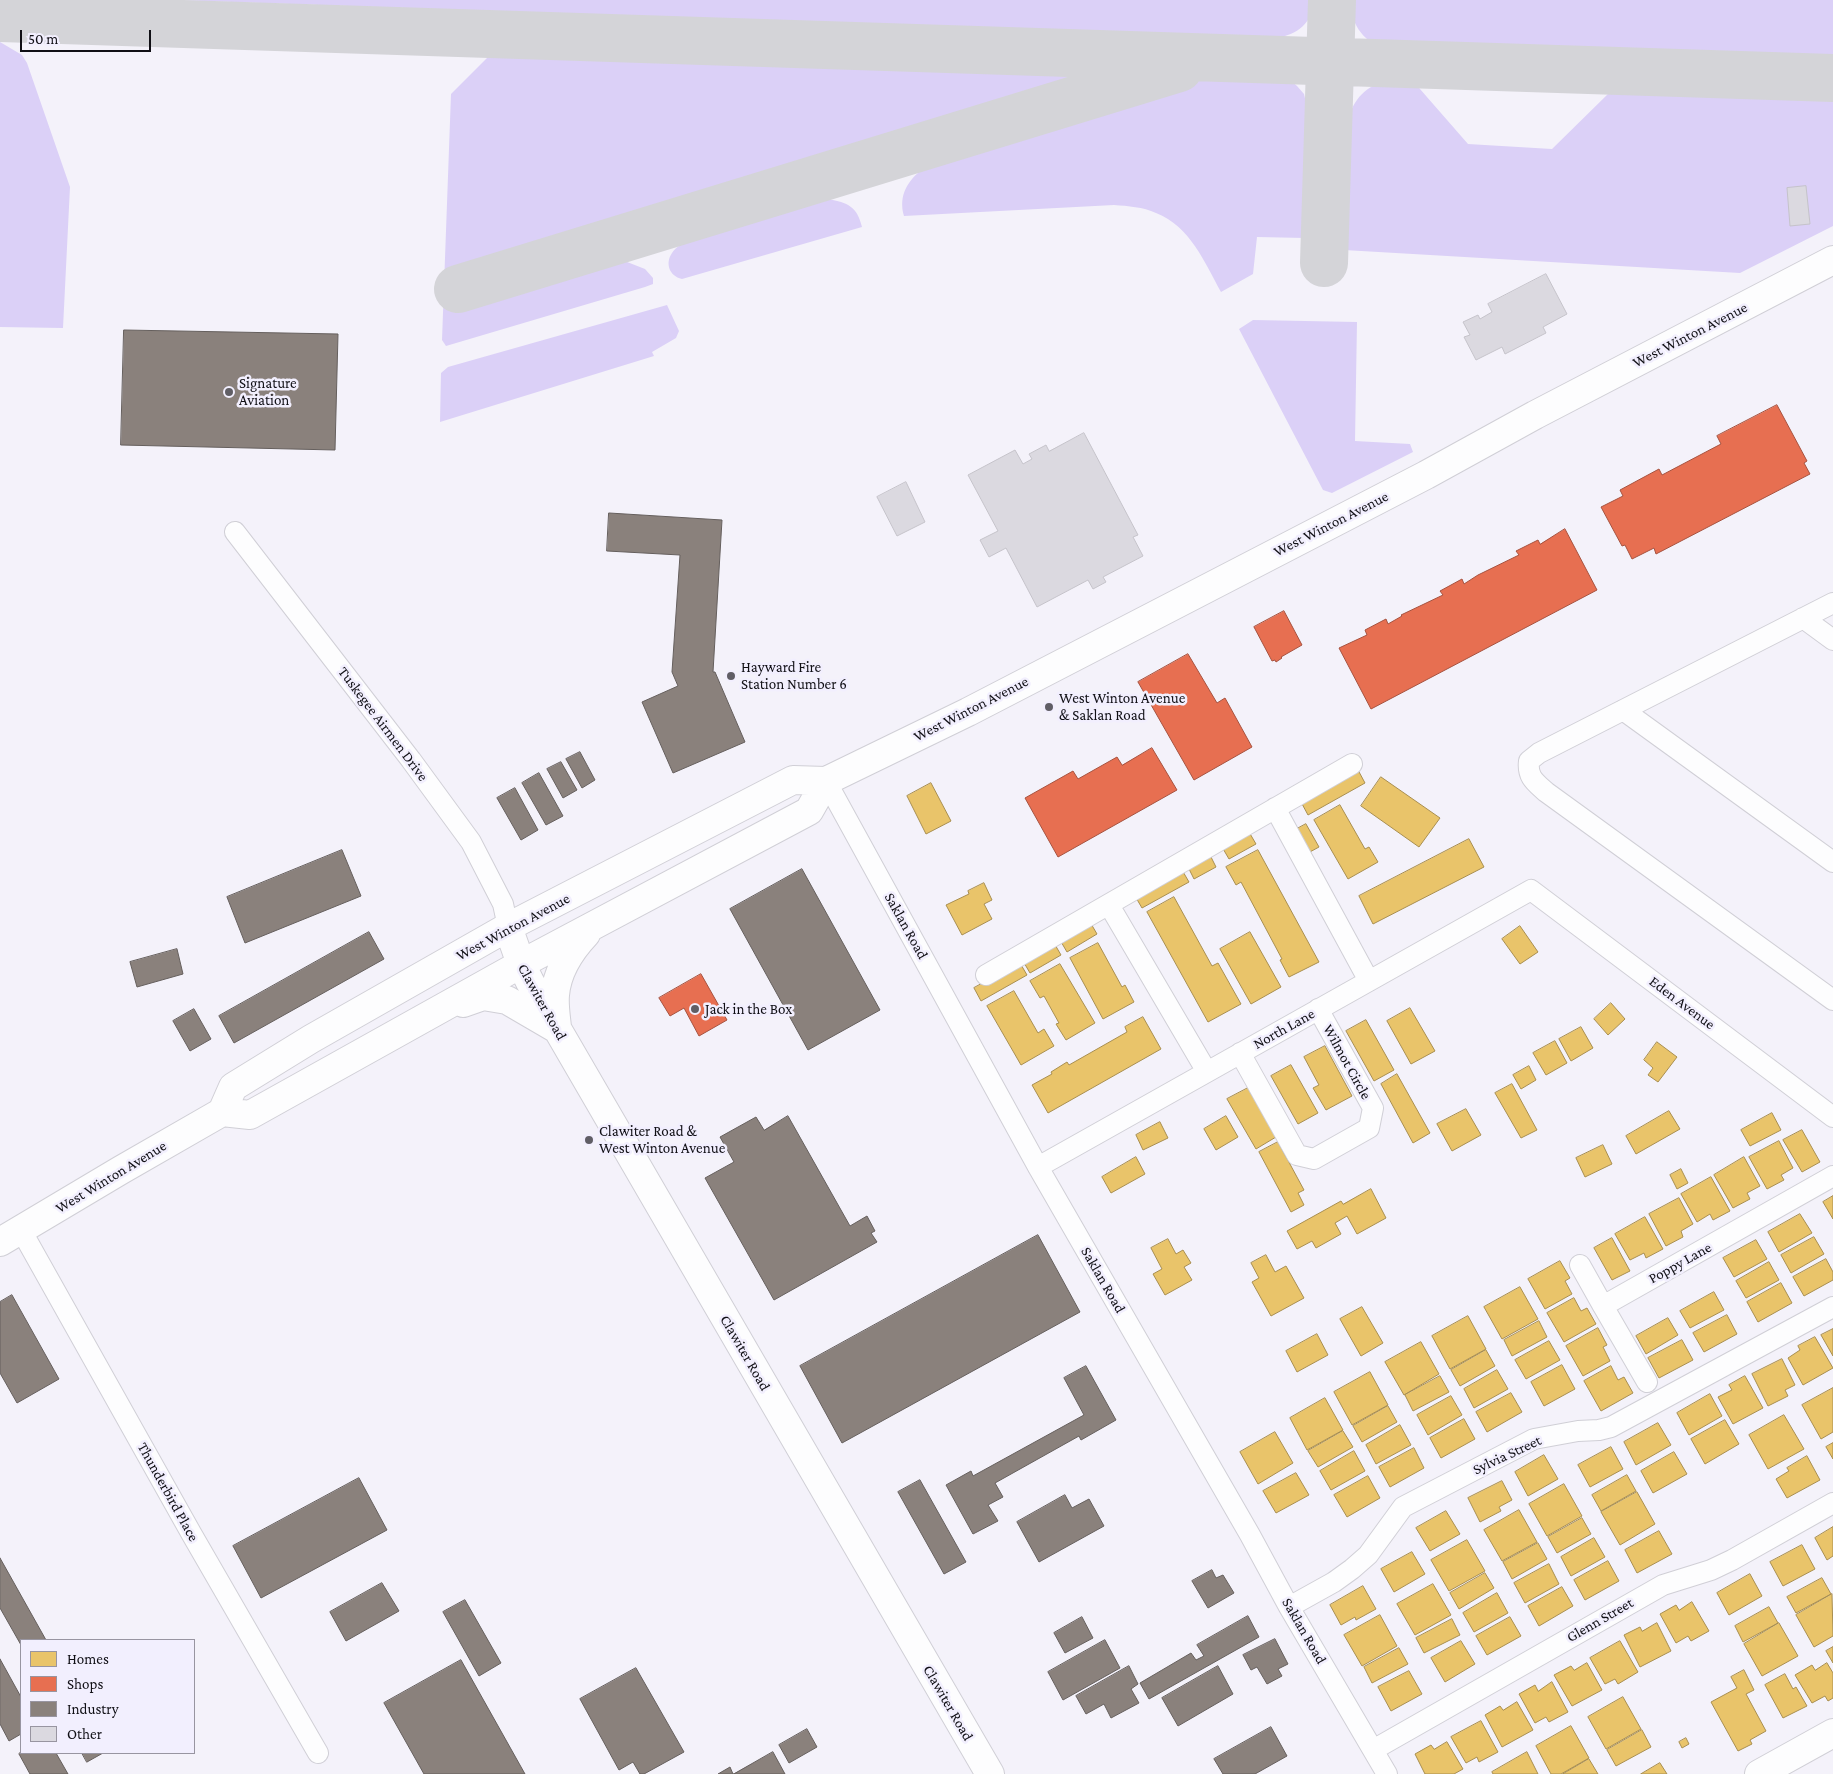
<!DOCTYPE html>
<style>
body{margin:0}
#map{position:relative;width:1833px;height:1774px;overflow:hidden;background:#f4f2fa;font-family:"Crimson Pro",serif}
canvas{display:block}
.legend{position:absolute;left:20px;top:1639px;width:175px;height:115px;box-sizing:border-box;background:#f2effe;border:1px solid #9895a1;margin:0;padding:6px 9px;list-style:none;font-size:15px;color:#100f15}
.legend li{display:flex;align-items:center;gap:10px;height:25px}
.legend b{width:25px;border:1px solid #9895a1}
.scale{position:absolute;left:20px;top:30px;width:131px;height:22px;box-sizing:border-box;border:2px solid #100f15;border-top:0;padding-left:6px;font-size:15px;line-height:18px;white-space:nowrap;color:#100f15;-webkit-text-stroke:4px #f2effe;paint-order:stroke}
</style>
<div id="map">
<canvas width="1833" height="1774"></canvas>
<ul class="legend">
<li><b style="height:14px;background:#e9c46a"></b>Homes</li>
<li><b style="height:14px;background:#e76f51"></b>Shops</li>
<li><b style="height:14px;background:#8a817c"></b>Industry</li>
<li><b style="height:14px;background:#dbd9e0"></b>Other</li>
</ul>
<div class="scale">50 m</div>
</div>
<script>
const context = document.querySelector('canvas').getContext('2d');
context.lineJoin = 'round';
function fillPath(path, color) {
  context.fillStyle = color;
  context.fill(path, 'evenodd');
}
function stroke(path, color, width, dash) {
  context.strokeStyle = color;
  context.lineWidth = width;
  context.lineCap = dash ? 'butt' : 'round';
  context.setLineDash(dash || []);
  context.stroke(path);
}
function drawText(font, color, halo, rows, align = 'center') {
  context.font = font + ' "Crimson Pro",serif';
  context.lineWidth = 5;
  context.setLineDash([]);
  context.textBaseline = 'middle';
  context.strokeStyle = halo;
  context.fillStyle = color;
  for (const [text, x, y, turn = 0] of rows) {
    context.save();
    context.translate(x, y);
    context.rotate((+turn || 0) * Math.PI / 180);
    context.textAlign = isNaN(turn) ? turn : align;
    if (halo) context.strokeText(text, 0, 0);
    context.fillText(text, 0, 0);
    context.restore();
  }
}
fillPath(new Path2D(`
 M174,0H1314C1313,23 1297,35 1276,38Z
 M1351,0H1833V63L1382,49C1362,39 1350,23 1351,0Z
 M0,42L22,55L27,63L70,187L63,328L0,327Z
 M492,53L1085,75L1072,82L454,269L453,311L622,260L645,269L653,278V284L645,287L446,346L442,340L451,94Z
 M1214,74L1280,77L1290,80L1297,86L1304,94L1307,107L1310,126L1305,238L1257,237L1253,274L1221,292C1205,263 1190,226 1156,213C1143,207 1128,206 1114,205L904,216C898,195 908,180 924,168Z
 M1392,80L1413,81L1468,144L1552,149L1609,93L1621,89L1833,96V226L1740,273L1344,250L1349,117C1355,96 1370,83 1392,80Z
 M828,199C848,203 857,206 862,227L682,279C669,276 665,263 672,253C676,247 683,243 689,240L819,200Z
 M667,305L679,331L676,338L652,352L654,356L440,422L441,373L448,367Z
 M1253,320L1357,322L1355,441L1410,444L1413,452L1332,493L1323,490L1239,329Z`), '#dbd0f7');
const homes = new Path2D(`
 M1358,770L1365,783L1308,815L1301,802Z
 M1381,777L1440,818L1419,847L1361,806Z
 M931,783L951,821L926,834L907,796Z
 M1340,805L1365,849L1369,847L1378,862L1348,879L1314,820Z
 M1306,824L1319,847L1308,853L1295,830Z
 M1249,832L1256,844L1229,859L1222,847Z
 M1469,839L1484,867L1373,924L1359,896Z
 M1258,850L1319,962L1289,977L1280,960L1282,959L1241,882L1236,885L1226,867Z
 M1210,855L1216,867L1194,879L1188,867Z
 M1182,870L1189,882L1142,908L1135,896Z
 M984,883L992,900L984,904L992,919L962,935L946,905L969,894L968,891Z
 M1174,897L1212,966L1218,963L1241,1004L1208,1022L1147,912Z
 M1090,922L1097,934L1067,952L1060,940Z
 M1520,926L1538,952L1520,964L1502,939Z
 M1250,932L1281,987L1251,1004L1220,949Z
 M1054,943L1061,955L1030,973L1023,961Z
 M1098,943L1122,987L1125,985L1134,1002L1103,1019L1070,958Z
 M1020,963L1027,975L981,1001L974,988Z
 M1060,964L1095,1023L1066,1040L1056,1024L1059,1023L1044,996L1040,998L1030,981Z
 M1014,991L1038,1033L1044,1029L1054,1046L1021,1065L987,1006Z
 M1611,1003L1625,1019L1608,1035L1594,1019Z
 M1410,1008L1435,1051L1411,1064L1387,1021Z
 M1143,1017L1161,1049L1048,1113L1032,1085L1052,1074L1051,1072L1067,1062L1069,1065L1127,1032L1125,1027Z
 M1366,1020L1394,1070L1374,1081L1346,1031Z
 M1581,1027L1593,1048L1571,1061L1559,1039Z
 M1555,1041L1567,1063L1546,1075L1533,1053Z
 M1657,1042L1677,1057L1658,1082L1648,1075L1653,1068L1644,1060Z
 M1325,1046L1352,1096L1326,1110L1313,1088L1319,1085L1304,1057Z
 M1291,1065L1318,1113L1298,1124L1271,1076Z
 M1529,1066L1536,1080L1521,1089L1513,1075Z
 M1397,1074L1430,1133L1413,1143L1381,1084Z
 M1512,1084L1537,1130L1521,1138L1495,1093Z
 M1248,1088L1276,1137L1256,1149L1227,1099Z
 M1466,1109L1481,1135L1452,1151L1437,1124Z
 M1669,1111L1680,1129L1636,1154L1626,1136Z
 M1772,1113L1781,1130L1750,1146L1741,1130Z
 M1226,1116L1238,1137L1216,1150L1204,1129Z
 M1160,1122L1168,1138L1143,1150L1136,1135Z
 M1802,1130L1820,1162L1802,1172L1783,1140Z
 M1779,1141L1793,1168L1781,1175L1784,1180L1767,1189L1749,1157Z
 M1278,1142L1304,1190L1298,1193L1304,1205L1291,1212L1259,1152Z
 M1603,1145L1612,1164L1585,1177L1576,1158Z
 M1136,1157L1145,1174L1111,1193L1102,1177Z
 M1744,1157L1760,1186L1747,1193L1750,1199L1733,1208L1714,1175Z
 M1681,1169L1688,1183L1677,1189L1670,1175Z
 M1711,1177L1730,1211L1713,1220L1710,1214L1697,1222L1681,1194Z
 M1371,1189L1386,1218L1357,1234L1347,1216L1335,1223L1341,1234L1316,1248L1312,1241L1297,1249L1287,1231L1341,1201L1343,1204Z
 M1833,1196V1219L1823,1202Z
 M1679,1198L1693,1224L1681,1231L1683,1237L1666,1246L1649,1214Z
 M1800,1214L1812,1233L1779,1252L1768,1232Z
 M1645,1217L1663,1249L1646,1258L1644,1253L1630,1260L1615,1234Z
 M1814,1237L1824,1254L1791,1273L1781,1255Z
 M1612,1238L1630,1271L1612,1280L1594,1248Z
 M1168,1239L1176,1254L1183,1250L1191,1263L1184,1267L1192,1280L1165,1295L1153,1274L1162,1269L1151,1248Z
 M1756,1240L1767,1259L1734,1277L1723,1258Z
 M1266,1255L1275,1272L1286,1266L1304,1298L1271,1316L1252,1282L1259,1278L1251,1263Z
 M1826,1259L1833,1272V1280L1804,1296L1793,1277Z
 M1560,1261L1570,1278L1565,1281L1572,1294L1545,1309L1528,1279Z
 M1769,1262L1779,1280L1746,1298L1736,1281Z
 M1781,1283L1792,1303L1758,1322L1747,1302Z
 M1520,1287L1538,1319L1502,1339L1484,1307Z
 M1714,1292L1724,1310L1690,1328L1680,1311Z
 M1574,1298L1581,1311L1587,1308L1596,1324L1564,1342L1547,1313Z
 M1362,1307L1383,1343L1361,1356L1340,1319Z
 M1727,1315L1737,1334L1704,1352L1693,1333Z
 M1468,1316L1486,1349L1450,1369L1432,1336Z
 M1668,1318L1678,1335L1646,1354L1636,1336Z
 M1539,1321L1547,1337L1512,1356L1504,1340Z
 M1598,1328L1607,1345L1603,1347L1610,1361L1583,1376L1566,1346Z
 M1833,1329V1356L1821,1335Z
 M1317,1334L1328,1355L1297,1372L1286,1351Z
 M1815,1337L1833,1368L1803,1385L1788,1358L1800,1350L1798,1346Z
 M1682,1340L1693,1360L1659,1378L1648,1358Z
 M1549,1341L1560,1360L1526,1379L1515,1360Z
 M1421,1342L1439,1374L1404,1395L1385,1362Z
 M1486,1350L1495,1366L1460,1386L1451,1370Z
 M1782,1359L1795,1385L1785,1390L1788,1396L1768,1406L1752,1374Z
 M1562,1365L1575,1389L1544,1406L1531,1382Z
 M1611,1366L1618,1380L1624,1377L1633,1393L1601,1411L1584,1381Z
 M1497,1370L1508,1389L1474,1408L1464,1389Z
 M1370,1372L1388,1405L1352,1425L1334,1392Z
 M1440,1376L1449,1392L1413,1411L1405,1395Z
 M1745,1376L1763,1408L1733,1424L1718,1397L1732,1390L1729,1385Z
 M1833,1388V1432L1821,1439L1802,1405Z
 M1511,1393L1522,1412L1487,1432L1476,1412Z
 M1710,1394L1722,1416L1689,1435L1677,1413Z
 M1451,1396L1462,1415L1428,1435L1417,1415Z
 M1325,1398L1343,1430L1307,1450L1290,1418Z
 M1388,1406L1397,1422L1362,1442L1353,1426Z
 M1784,1415L1804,1449L1768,1469L1749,1435Z
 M1464,1419L1475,1439L1441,1458L1430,1438Z
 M1725,1420L1739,1444L1705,1464L1691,1439Z
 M1658,1423L1671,1445L1636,1465L1624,1442Z
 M1400,1425L1411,1445L1376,1464L1366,1445Z
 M1343,1431L1353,1447L1318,1467L1308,1451Z
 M1275,1432L1293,1463L1258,1484L1240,1452Z
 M1833,1443V1459L1826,1447Z
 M1611,1447L1623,1469L1590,1487L1578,1465Z
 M1414,1448L1424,1468L1390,1487L1379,1467Z
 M1354,1451L1365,1471L1331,1490L1320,1471Z
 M1674,1452L1687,1474L1653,1493L1641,1471Z
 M1544,1455L1558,1479L1528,1496L1515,1472Z
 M1807,1456L1820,1480L1787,1498L1776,1479L1789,1471L1787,1468Z
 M1296,1473L1309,1495L1276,1513L1263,1491Z
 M1627,1475L1636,1491L1601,1511L1592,1495Z
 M1368,1476L1380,1498L1347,1517L1334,1495Z
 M1502,1481L1512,1500L1499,1507L1501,1511L1480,1522L1468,1498Z
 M1564,1484L1582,1516L1547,1536L1529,1504Z
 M1637,1492L1655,1524L1620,1545L1601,1512Z
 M1519,1510L1537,1542L1502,1561L1484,1530Z
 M1446,1511L1460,1534L1430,1551L1416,1528Z
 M1582,1518L1591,1534L1557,1553L1548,1537Z
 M1833,1527V1556L1827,1560L1815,1538Z
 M1659,1531L1672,1554L1637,1573L1625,1550Z
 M1594,1538L1605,1557L1571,1576L1561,1557Z
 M1467,1540L1485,1571L1449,1591L1431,1560Z
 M1538,1543L1547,1559L1512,1579L1503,1562Z
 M1802,1545L1815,1569L1783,1586L1770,1562Z
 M1412,1552L1425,1574L1394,1592L1381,1569Z
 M1608,1561L1619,1581L1585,1600L1574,1580Z
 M1549,1564L1559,1584L1525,1603L1514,1583Z
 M1485,1573L1494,1588L1459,1609L1450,1593Z
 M1750,1574L1762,1596L1729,1615L1717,1593Z
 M1822,1578L1831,1594L1796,1613L1787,1597Z
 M1433,1584L1451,1615L1415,1635L1397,1604Z
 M1363,1586L1376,1609L1356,1620L1355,1617L1341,1625L1330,1605Z
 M1562,1587L1573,1606L1539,1626L1528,1606Z
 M1497,1593L1508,1613L1474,1632L1463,1613Z
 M1832,1594L1833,1636L1814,1647L1796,1615Z
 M1692,1602L1709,1631L1691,1641L1688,1636L1676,1643L1660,1614L1676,1605L1679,1610Z
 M1769,1607L1778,1623L1743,1642L1735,1626Z
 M1380,1615L1397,1646L1362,1666L1344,1635Z
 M1510,1617L1521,1636L1487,1655L1476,1636Z
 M1452,1619L1460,1635L1424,1653L1416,1638Z
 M1657,1623L1671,1651L1640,1667L1624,1635L1640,1627L1642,1631Z
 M1779,1623L1798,1656L1762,1676L1744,1644Z
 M1461,1641L1475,1664L1445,1682L1431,1658Z
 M1620,1641L1638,1672L1618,1684L1615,1679L1605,1684L1590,1658Z
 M1833,1647V1663L1826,1651Z
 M1399,1648L1408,1664L1372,1683L1364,1667Z
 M1587,1663L1602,1690L1572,1706L1554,1675L1571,1666L1574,1670Z
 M1827,1663L1833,1673V1698L1828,1701L1825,1696L1812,1703L1795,1675L1812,1665L1815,1670Z
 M1744,1670L1754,1690L1746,1694L1766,1731L1750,1740L1752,1744L1738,1751L1711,1702L1737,1688L1731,1677Z
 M1409,1671L1422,1694L1391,1711L1378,1687Z
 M1785,1674L1793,1689L1796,1687L1807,1706L1783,1718L1765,1685Z
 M1552,1682L1568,1712L1549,1722L1546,1717L1535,1723L1519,1694L1535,1685L1538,1691Z
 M1623,1697L1641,1729L1606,1749L1588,1717Z
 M1517,1702L1533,1730L1502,1747L1485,1715L1500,1706L1503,1710Z
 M1481,1721L1498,1752L1479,1762L1477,1757L1466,1763L1451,1737Z
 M1571,1726L1589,1758L1561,1774H1551L1536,1746Z
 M1642,1730L1651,1747L1616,1766L1607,1750Z
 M1686,1738L1689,1744L1682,1748L1679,1742Z
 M1447,1742L1463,1769L1454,1774H1425L1415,1754L1431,1745L1434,1749Z
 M1527,1752L1538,1774H1493L1492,1772Z
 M1589,1759L1598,1774H1563Z
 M1660,1763L1667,1774H1641Z`);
fillPath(homes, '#e9c46a');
stroke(homes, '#a88e50', 1);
const shops = new Path2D(`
 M1777,405L1807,461L1804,463L1810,474L1656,554L1654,548L1632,559L1625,545L1622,546L1601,507L1623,496L1620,490L1659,469L1662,475L1721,444L1717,436Z
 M1565,529L1597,590L1371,709L1339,648L1367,635L1365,630L1386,619L1388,624L1402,616L1401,615L1443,595L1440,591L1462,579L1464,584L1478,575L1519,555L1516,551L1538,540L1540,544Z
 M1284,611L1302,645L1281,657L1282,658L1276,662L1275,660L1272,661L1254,627Z
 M1188,654L1217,703L1225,698L1252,747L1194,780L1138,682Z
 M1152,748L1177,790L1058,857L1025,798L1073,771L1078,779L1117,757L1122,765Z
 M701,974L727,1020L699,1036L684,1008L670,1016L659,998Z`);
fillPath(shops, '#e76f51');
stroke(shops, '#a6523f', 1);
const industry = new Path2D(`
 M124,330L338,334L335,450L121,445Z
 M609,513L722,520L713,672H715L745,742L673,773L642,702L678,686L672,672L680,555L607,551Z
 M580,752L595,780L582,788L566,759Z
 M561,762L577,790L563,798L547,769Z
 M539,773L563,816L546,825L522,783Z
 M515,788L538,830L521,840L497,798Z
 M342,850L361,896L245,943L227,897Z
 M802,869L880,1010L808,1050L730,909Z
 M369,932L384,959L234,1043L219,1016Z
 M177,949L183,974L137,987L130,962Z
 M194,1009L211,1039L190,1051L173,1021Z
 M788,1116L850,1226L867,1216L875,1231L871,1233L877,1242L774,1300L705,1178L734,1162L720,1137L756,1117L764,1130Z
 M1038,1235L1080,1312L842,1443L800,1366Z
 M12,1295L59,1379L17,1403L0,1373V1302Z
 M1086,1366L1116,1420L1081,1440L1079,1436L995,1483L1003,1497L988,1505L998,1521L973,1534L946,1485L971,1471L973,1476L1084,1415L1064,1378Z
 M359,1478L387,1530L261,1598L233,1546Z
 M920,1480L966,1562L944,1574L898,1492Z
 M1065,1495L1072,1508L1089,1499L1104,1526L1039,1562L1017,1522Z
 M0,1558L46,1640H21V1645L0,1608Z
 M1212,1570L1216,1578L1223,1575L1234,1593L1208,1608L1192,1581Z
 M382,1583L399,1611L346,1641L330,1612Z
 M465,1600L501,1663L479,1676L443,1612Z
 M1248,1616L1259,1637L1149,1699L1140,1683L1191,1653L1196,1660L1204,1656L1197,1645Z
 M1082,1617L1093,1638L1065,1653L1054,1633Z
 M1275,1639L1288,1664L1278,1669L1282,1676L1267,1684L1257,1667L1251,1670L1243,1655Z
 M1105,1640L1120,1668L1063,1700L1048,1672Z
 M0,1659L21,1697V1734L9,1741L0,1724Z
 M461,1660L525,1774H424L384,1703Z
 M1129,1666L1138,1684L1131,1689L1139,1703L1111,1718L1104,1704L1086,1714L1076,1696Z
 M1218,1666L1233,1694L1178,1726L1162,1698Z
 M636,1668L684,1752L644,1774H640L633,1762L619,1770L580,1699Z
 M1271,1727L1287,1756L1255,1774H1223L1214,1759Z
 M807,1729L817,1747L789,1763L779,1745Z
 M21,1752L56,1753L68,1774H30L19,1754Z
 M773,1752L785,1774H718L730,1767L733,1774Z
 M82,1753H103L87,1762Z`);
fillPath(industry, '#8a817c');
stroke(industry, '#655f5d', 1);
stroke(new Path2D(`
 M0,18L1833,78
 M1324,263L1332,0
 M458,289L1179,68`), '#d4d4d8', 48);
const building = new Path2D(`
 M1806,186L1810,224L1790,226L1787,188Z
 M1546,274L1567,314L1543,327L1546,333L1505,354L1502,347L1476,360L1464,337L1470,335L1463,322L1478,315L1480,319L1492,312L1488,304Z
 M1084,433L1138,535L1133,537L1143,556L1103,577L1106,582L1093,589L1088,580L1037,607L1006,548L989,557L980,540L998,531L968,475L1015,450L1023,464L1032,459L1029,454L1046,445L1049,451Z
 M906,482L925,522L897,536L877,497Z`);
fillPath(building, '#dbd9e0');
stroke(building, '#c5c3ca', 1);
const street = new Path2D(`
 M235,532L411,760L471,842L503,904L508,927
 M1833,603L1539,753L1529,761C1527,777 1535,782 1546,792L1833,1000
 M1803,618L1833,640
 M1623,710L1833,862
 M826,781L1038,1167L1250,1535L1289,1607L1387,1774
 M1275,808L1369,981
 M1109,905L1207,1072
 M986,975L1352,764
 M1240,1053L1297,1155L1314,1159L1369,1128L1373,1108L1318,1009
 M1038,1167L1531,890L1833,1117
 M21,1230L191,1533L318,1753
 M1580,1265L1603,1306
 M1647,1382L1603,1306L1833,1176
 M1289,1607L1334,1582L1352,1569L1368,1555L1403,1507L1534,1439L1578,1431L1599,1430L1611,1427L1833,1307
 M1373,1750L1663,1585L1711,1570L1732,1560L1833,1503`);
const secondary = new Path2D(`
 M508,927L521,964L530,982L990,1774
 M463,1003L483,996L507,1000L555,1028
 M557,1027C556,1017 554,1006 555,995C557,971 570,951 586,934
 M222,1112L233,1087L311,1039L508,927L793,780L826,781L968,712L1426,475L1535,415L1833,260
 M0,1242L121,1170L222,1112L250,1115L521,964L809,811L826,781
 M1759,1774L1833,1733`);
stroke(street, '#d0cfd6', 22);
stroke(secondary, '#d0cfd6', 30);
stroke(street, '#fdfdfe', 20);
stroke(secondary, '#fdfdfe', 28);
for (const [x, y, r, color] of [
 [229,392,5,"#605e65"],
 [731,676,5,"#605e65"],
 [1049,707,5,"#605e65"],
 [695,1009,5,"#605e65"],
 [589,1140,5,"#605e65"]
]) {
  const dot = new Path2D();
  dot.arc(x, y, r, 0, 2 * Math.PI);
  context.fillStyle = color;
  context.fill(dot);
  stroke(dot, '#f2effe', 2);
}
drawText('15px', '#100f15', '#f2effe', [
 ["West Winton Avenue",1690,335,-27],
 ["West Winton Avenue",1331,524,-27],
 ["West Winton Avenue",971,709,-27],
 ["Tuskegee Airmen Drive",383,724,53],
 ["Saklan Road",906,926,61],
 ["West Winton Avenue",513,927,-28],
 ["Clawiter Road",542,1002,61],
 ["Eden Avenue",1682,1003,37],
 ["North Lane",1284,1029,-29],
 ["Wilmot Circle",1347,1062,61],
 ["West Winton Avenue",111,1177,-31],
 ["Poppy Lane",1680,1263,-29],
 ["Saklan Road",1103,1280,60],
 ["Clawiter Road",745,1353,60],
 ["Sylvia Street",1507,1455,-25],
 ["Thunderbird Place",168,1492,61],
 ["Glenn Street",1600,1620,-30],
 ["Saklan Road",1304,1631,60],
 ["Clawiter Road",948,1703,60]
]);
drawText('15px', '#100f15', '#f2effe', [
 ["Signature",239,383],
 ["Aviation",239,400],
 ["Hayward Fire",741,667],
 ["Station Number 6",741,684],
 ["West Winton Avenue",1059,698],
 ["& Saklan Road",1059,715],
 ["Jack in the Box",705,1009],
 ["Clawiter Road &",599,1131],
 ["West Winton Avenue",599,1148]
], 'left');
</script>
